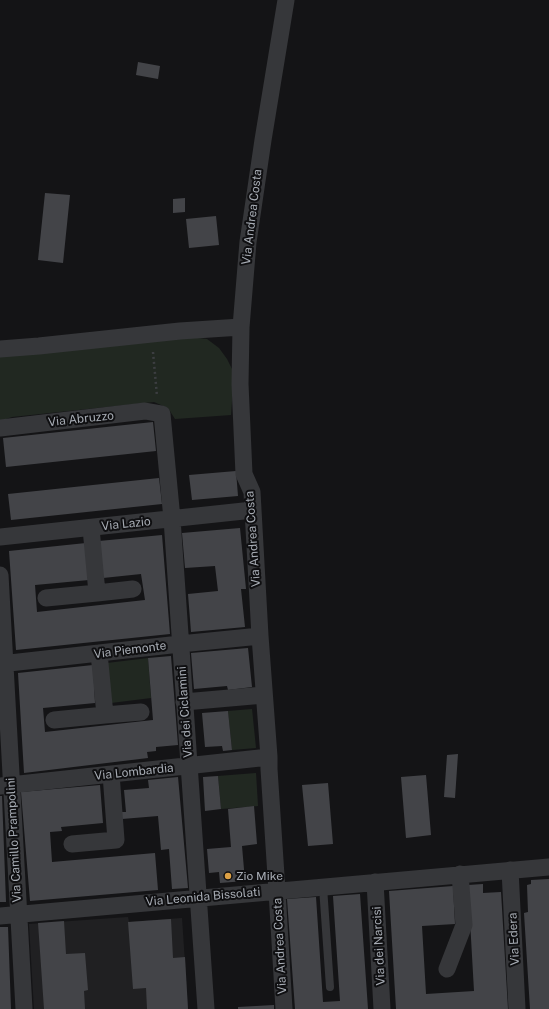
<!DOCTYPE html>
<style>
body{margin:0}
canvas{display:block;background:#141416}
</style>
<canvas width="549" height="1009"></canvas>
<script>
const context = document.querySelector('canvas').getContext('2d');
context.lineJoin = 'round';
function fillPath(path, color) {
  context.fillStyle = color;
  context.fill(path, 'evenodd');
}
function stroke(path, color, width, dash) {
  context.strokeStyle = color;
  context.lineWidth = width;
  context.lineCap = dash ? 'butt' : 'round';
  context.setLineDash(dash || []);
  context.stroke(path);
}
function drawText(font, color, halo, rows, align = 'center') {
  context.font = font + ' "Public Sans",sans-serif';
  context.lineWidth = 4;
  context.setLineDash([]);
  context.textBaseline = 'middle';
  context.strokeStyle = halo;
  context.fillStyle = color;
  for (const [text, x, y, turn = 0] of rows) {
    context.save();
    context.translate(x, y);
    context.rotate((+turn || 0) * Math.PI / 180);
    context.textAlign = isNaN(turn) ? turn : align;
    if (halo) context.strokeText(text, 0, 0);
    context.fillText(text, 0, 0);
    context.restore();
  }
}
fillPath(new Path2D(`
 M128,917L129,922L182,918L188,1009H34L29,924Z`), '#202022');
fillPath(new Path2D(`
 M182,336L207,339L219,348L227,359L234,373L231,415L175,419L168,408L154,402L12,417L0,421V353Z
 M148,658L151,698L111,703L107,663Z
 M252,709L256,748L232,750L228,711Z
 M256,773L258,806L221,809L218,776Z`), '#212821');
fillPath(new Path2D(`
 M138,62L160,66L158,79L136,75Z
 M45,193L70,195L63,263L38,260Z
 M185,198V212L173,213V199Z
 M216,216L219,245L189,248L186,219Z
 M153,422L156,451L6,467L3,438Z
 M236,471L238,496L192,500L189,475Z
 M159,478L162,504L11,520L8,494Z
 M240,528L246,589H241L245,627L191,632L188,594L218,591L215,566L185,568L182,533Z
 M162,535L170,634L16,650L9,551L86,543L89,580L35,585L37,612L145,600L141,574L103,578L99,541Z
 M248,648L252,687L228,690L227,686L194,689L191,653Z
 M171,656L178,745L156,747V751L147,752L148,758L24,773L18,673L93,665L95,703L43,708L45,732L153,720L148,658Z
 M228,711L232,750L223,751L222,746L205,747L202,713Z
 M458,754L455,798L444,797L447,755Z
 M426,775L431,835L406,838L401,777Z
 M218,776L221,809L205,811L203,777Z
 M178,777L188,888L172,889L169,849L161,850L158,816L122,819L121,812H126L124,790L149,788L148,780Z
 M328,783L333,844L308,846L302,785Z
 M100,785L103,823L61,827L62,831L50,832L52,862L155,853L158,890L30,901L21,792Z
 M0,796H2L6,902H0Z
 M254,806L257,844L242,846L245,881L220,883L219,872L209,873L207,849L231,847L228,809Z
 M549,879V1009H530L524,913L528,912L527,885L531,884V880Z
 M483,884V893L501,892L508,1009H396L389,891L453,886L455,924L422,926L426,994L474,991L468,885Z
 M360,894L368,1009H295L287,899L316,897L323,1002L340,1001L333,896Z
 M171,919L173,958L185,957L188,1009H147L146,988L133,989L128,922Z
 M64,921L66,954L85,953L88,990L84,991L85,1009H44L38,923Z
 M0,927H8L11,1009H0Z
 M274,1005V1009H238V1007Z`), '#434448');
stroke(new Path2D(`
 M153,352L157,396`), '#3c3e41', 2.5, [2, 3]);
stroke(new Path2D(`
 M323,887L330,987`), '#36373a', 8);
stroke(new Path2D(`
 M0,349L39,346L180,331L241,327
 M0,428L145,411L162,414L172,519L206,1009
 M0,537L253,510
 M0,575C9,720 15,864 24,1009
 M97,593L133,589
 M46,598L97,593L91,528
 M0,664L180,644L260,636
 M184,702L264,695
 M105,715L141,712
 M54,720L105,715L99,653
 M0,786L269,757
 M72,844L116,840L111,774
 M510,870L517,1009
 M375,882L382,1009
 M0,916L549,867
 M447,969L464,925L460,874
 M284,1009L277,891L269,769V757L260,636L252,492L244,474L240,384L241,327L248,242L263,140L286,0`), '#36373a', 17);
for (const [x, y, r, color] of [
 [228,876,4,"#dca045"]
]) {
  const dot = new Path2D();
  dot.arc(x, y, r, 0, 2 * Math.PI);
  context.fillStyle = color;
  context.fill(dot);
  stroke(dot, '#0f0f11', 1.5);
}
drawText('12px', '#a7acb4', '#0f0f11', [
 ["Via Andrea Costa",252,217,-83],
 ["Via Abruzzo",81,419,-6],
 ["Via Lazio",126,524,-6],
 ["Via Andrea Costa",253,539,-94],
 ["Via Piemonte",130,650,-7],
 ["Via dei Ciclamini",185,712,-94],
 ["Via Lombardia",134,772,-6],
 ["Via Camillo Prampolini",14,840,-93],
 ["Via Leonida Bissolati",203,897,-5],
 ["Via Edera",514,939,-93],
 ["Via Andrea Costa",280,946,-93],
 ["Via dei Narcisi",379,946,-93]
]);
drawText('12px', '#a7acb4', '#0f0f11', [
 ["Zio Mike",236,876]
], 'left');
</script>
